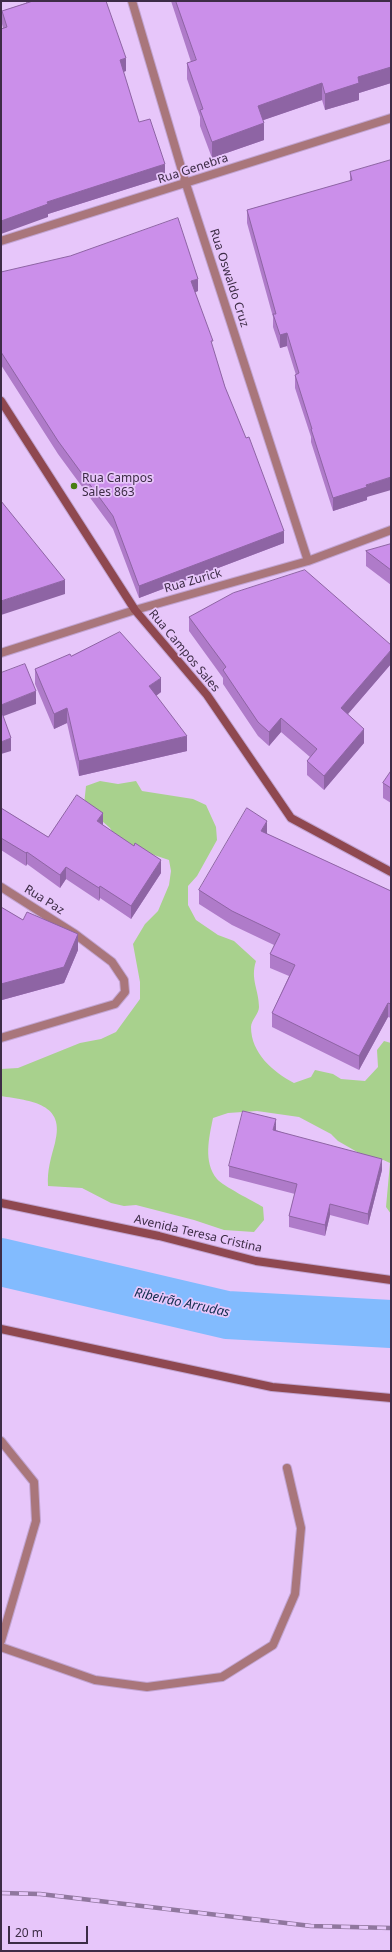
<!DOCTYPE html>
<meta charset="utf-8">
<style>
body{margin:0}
#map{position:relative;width:392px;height:1952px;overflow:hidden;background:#e7c6fa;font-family:"Noto Sans",sans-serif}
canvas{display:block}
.frame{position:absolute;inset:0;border:2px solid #3d2c46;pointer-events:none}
.scale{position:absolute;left:8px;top:1926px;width:80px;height:18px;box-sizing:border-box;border:2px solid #3d2c46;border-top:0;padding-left:5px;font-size:12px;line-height:14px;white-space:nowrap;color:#3d2c46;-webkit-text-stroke:3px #e7c6fa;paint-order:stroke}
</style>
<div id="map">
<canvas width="392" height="1952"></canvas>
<div class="frame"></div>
<div class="scale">20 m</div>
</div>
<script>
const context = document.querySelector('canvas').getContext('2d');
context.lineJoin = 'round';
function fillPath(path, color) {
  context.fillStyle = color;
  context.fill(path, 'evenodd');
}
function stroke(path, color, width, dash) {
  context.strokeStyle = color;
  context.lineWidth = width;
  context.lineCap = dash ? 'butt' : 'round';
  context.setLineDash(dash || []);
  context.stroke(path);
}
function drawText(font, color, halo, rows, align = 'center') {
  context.font = font + ' "Noto Sans",sans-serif';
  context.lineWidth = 3.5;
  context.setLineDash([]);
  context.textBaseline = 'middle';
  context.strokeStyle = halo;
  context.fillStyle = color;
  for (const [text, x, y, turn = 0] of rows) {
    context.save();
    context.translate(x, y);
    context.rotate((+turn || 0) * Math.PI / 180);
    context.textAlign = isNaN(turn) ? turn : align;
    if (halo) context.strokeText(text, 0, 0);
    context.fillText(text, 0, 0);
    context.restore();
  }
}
fillPath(new Path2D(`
 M100,781L118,784L136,781L142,791L193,799L206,805L216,827L217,840L197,876L188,886V905L196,920L218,935L234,941L256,961C250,979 259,990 259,1007C259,1014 251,1020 251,1027C251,1053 273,1072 294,1083L311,1077L315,1070L333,1074L341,1079L365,1081L378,1067L377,1050L384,1041L391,1043V1214L386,1207L390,1163L379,1158L366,1157L338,1141L331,1134L299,1117L257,1111L228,1113L213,1118C209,1138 203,1162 217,1179C223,1186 253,1201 263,1207L264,1220L254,1232L224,1230L194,1220L136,1205L124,1206L111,1203L82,1188L48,1186C47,1170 51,1158 55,1143C66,1103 31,1101 1,1096V1069L18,1068L80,1043L101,1039L116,1032L140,999V982L133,944L145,924L158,911L169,885L171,871L169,860L142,851L117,839L110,828L84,805L86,786Z`), '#a8d18d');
stroke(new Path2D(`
 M1,1262L227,1315L391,1324`), '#82bbfe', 48);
const lane = new Path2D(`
 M1,1441L34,1482L36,1521L1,1641
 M1,1647L95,1680L147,1687L222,1677L273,1645L295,1594L301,1528L287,1468`);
const street = new Path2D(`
 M132,1L186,184L308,561
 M1,241L391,118
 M1,653L135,610L308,561L391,530
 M1,887L75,934L112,962L124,980L125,992L115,1004L1,1038`);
const secondary = new Path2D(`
 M1,401L135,610L207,695L291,818L391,872
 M1,1203L159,1236L256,1261L391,1280
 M1,1329L272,1387L391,1398`);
stroke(lane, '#c2a4d2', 10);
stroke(street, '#c2a4d2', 10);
stroke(secondary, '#c2a4d2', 10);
stroke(lane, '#a9767b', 8);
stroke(street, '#a9767b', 8);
stroke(secondary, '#8f4850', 8);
const rail = new Path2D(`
 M1,1893L40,1894L311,1926L391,1928`);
stroke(rail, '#90779e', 4.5);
stroke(rail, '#e7c6fa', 3, [9]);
fillPath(new Path2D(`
 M26,1H106L126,71L123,72L139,122L165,177L48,214V217L2,24V11L26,3Z
 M171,1H391V83L359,93V100L325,110L322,100L263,120L264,140L212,158L200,126V117L187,79V63L191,62Z
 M391,160L367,500L333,511L311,442V437L295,388V375H296L287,346L280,348L273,327V317L247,223V210L350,181V172Z
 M1,272L198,291L195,292L225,387L284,543L139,598L113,529L58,454L1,365Z
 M391,544V585L366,566V551Z
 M189,617L391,664L348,714L364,743L324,790L307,775V761L310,757L281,732L269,746L258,736L223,684V678L189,631Z
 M71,656L161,692L156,696L187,751L79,776L67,723L54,729L35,684V669Z
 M391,771V803L383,798V783Z
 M1,808L48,837L103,825L161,873L131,919L100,898L99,901L66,879L60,888L27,864L26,866L1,850Z
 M267,834L391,891V1018L388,1017L359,1070L272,1027V1013L289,976L270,968V954L274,945L232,925L199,904V890Z
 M1,907L23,920L78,950L64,983L2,1000V1014H1Z
 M276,1130L382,1170L368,1225L330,1215L325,1236L289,1227V1216L295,1194L229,1177V1166Z`), '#af7bc9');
fillPath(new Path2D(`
 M126,58V71L120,73V60Z
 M391,67V83L359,93V100L325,110V94L358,77Z
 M322,83V100L258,122V106Z
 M264,123V140L212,158V142Z
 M165,164V177L48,214V217L1,234V221L47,202Z
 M198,279V291L191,294V281Z
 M287,333V346L280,348V335Z
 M391,477V490L367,497V500L333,511V498L366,485Z
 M284,531V543L139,598V586Z
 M65,580V594L1,615V601Z
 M391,650V664L341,722V708Z
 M161,678V692L149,701V686Z
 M36,691V704L1,717V705Z
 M67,708V723L54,729V714Z
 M281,718V732L269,746V732Z
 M364,729V743L324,790V776Z
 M187,736V751L79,776V761Z
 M11,738V751L1,754V742Z
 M103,813V826L97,821Z
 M267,821V835L261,831Z
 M27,852V864L26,866V853Z
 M161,860V873L131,919V906Z
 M66,867V879L60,888V875Z
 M100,886V898L99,901V888Z
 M78,934V950L64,983L2,1000V998H1V984Z
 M388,1003V1017L359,1070V1056Z
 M276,1119V1131L273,1130Z
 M382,1159V1170L368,1225V1214Z
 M330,1204V1215L325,1236V1225Z`), '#8e64a4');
const building = new Path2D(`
 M29,1H106L126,58L120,60L139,122L150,119L165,164L47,202L48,204L1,221V29L7,27L2,11L30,2Z
 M176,1H391V67L358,77L359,83L325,94L322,83L258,106L264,123L212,142L200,110L203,109L187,63L196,60Z
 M391,160V477L366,485L367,487L333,498L311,429H312L295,375L299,373L287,333L280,335L273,314H276L247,210L352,180L350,172Z
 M178,218L198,279L191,281L213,341H211L225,387L246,438L249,437L284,531L139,586L113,516L58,441L1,352V272L70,256Z
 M1,501L65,580L1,601Z
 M391,544V570L366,551Z
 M305,570L391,645V650L341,708L364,729L324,776L307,761L317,749L281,718L269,732L258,722L223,670L226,667L189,617L233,593Z
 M120,632L161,678L149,686L187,736L79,761L67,708L54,714L35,669L70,654L71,656Z
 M25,664L36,691L1,705V673Z
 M1,710L11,738L1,742Z
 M391,771V788L383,783Z
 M77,795L103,813L97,821L134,846L135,843L161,860L131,906L100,886L99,888L66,867L60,875L27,852L26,853L1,838V808L48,837Z
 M247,808L267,821L261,831L391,891V1004L388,1003L359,1056L272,1013L295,965L270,954L280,934L232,911L199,890Z
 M1,907L23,920L27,912L78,934L64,967L1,984Z
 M243,1111L276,1119L273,1130L382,1159L368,1214L330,1204L325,1225L289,1216L297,1184L229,1166Z`);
fillPath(building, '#cb8fea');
stroke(building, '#8e64a4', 1);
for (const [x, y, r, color] of [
 [74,486,4,"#487e12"]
]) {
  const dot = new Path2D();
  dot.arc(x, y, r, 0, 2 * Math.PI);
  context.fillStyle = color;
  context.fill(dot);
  stroke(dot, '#e7c6fa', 1.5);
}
drawText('12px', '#3d2c46', '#e7c6fa', [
 ["Rua Genebra",193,169,-18],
 ["Rua Oswaldo Cruz",229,278,72],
 ["Rua Zurick",193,581,-16],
 ["Rua Campos Sales",184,651,50],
 ["Rua Paz",44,900,32],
 ["Avenida Teresa Cristina",198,1234,13]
]);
drawText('12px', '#3d2c46', '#e7c6fa', [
 ["Rua Campos",82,479],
 ["Sales 863",82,493]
], 'left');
drawText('italic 13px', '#102d4d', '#e7c6fa', [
 ["Ribeirão Arrudas",182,1303,12]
]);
</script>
